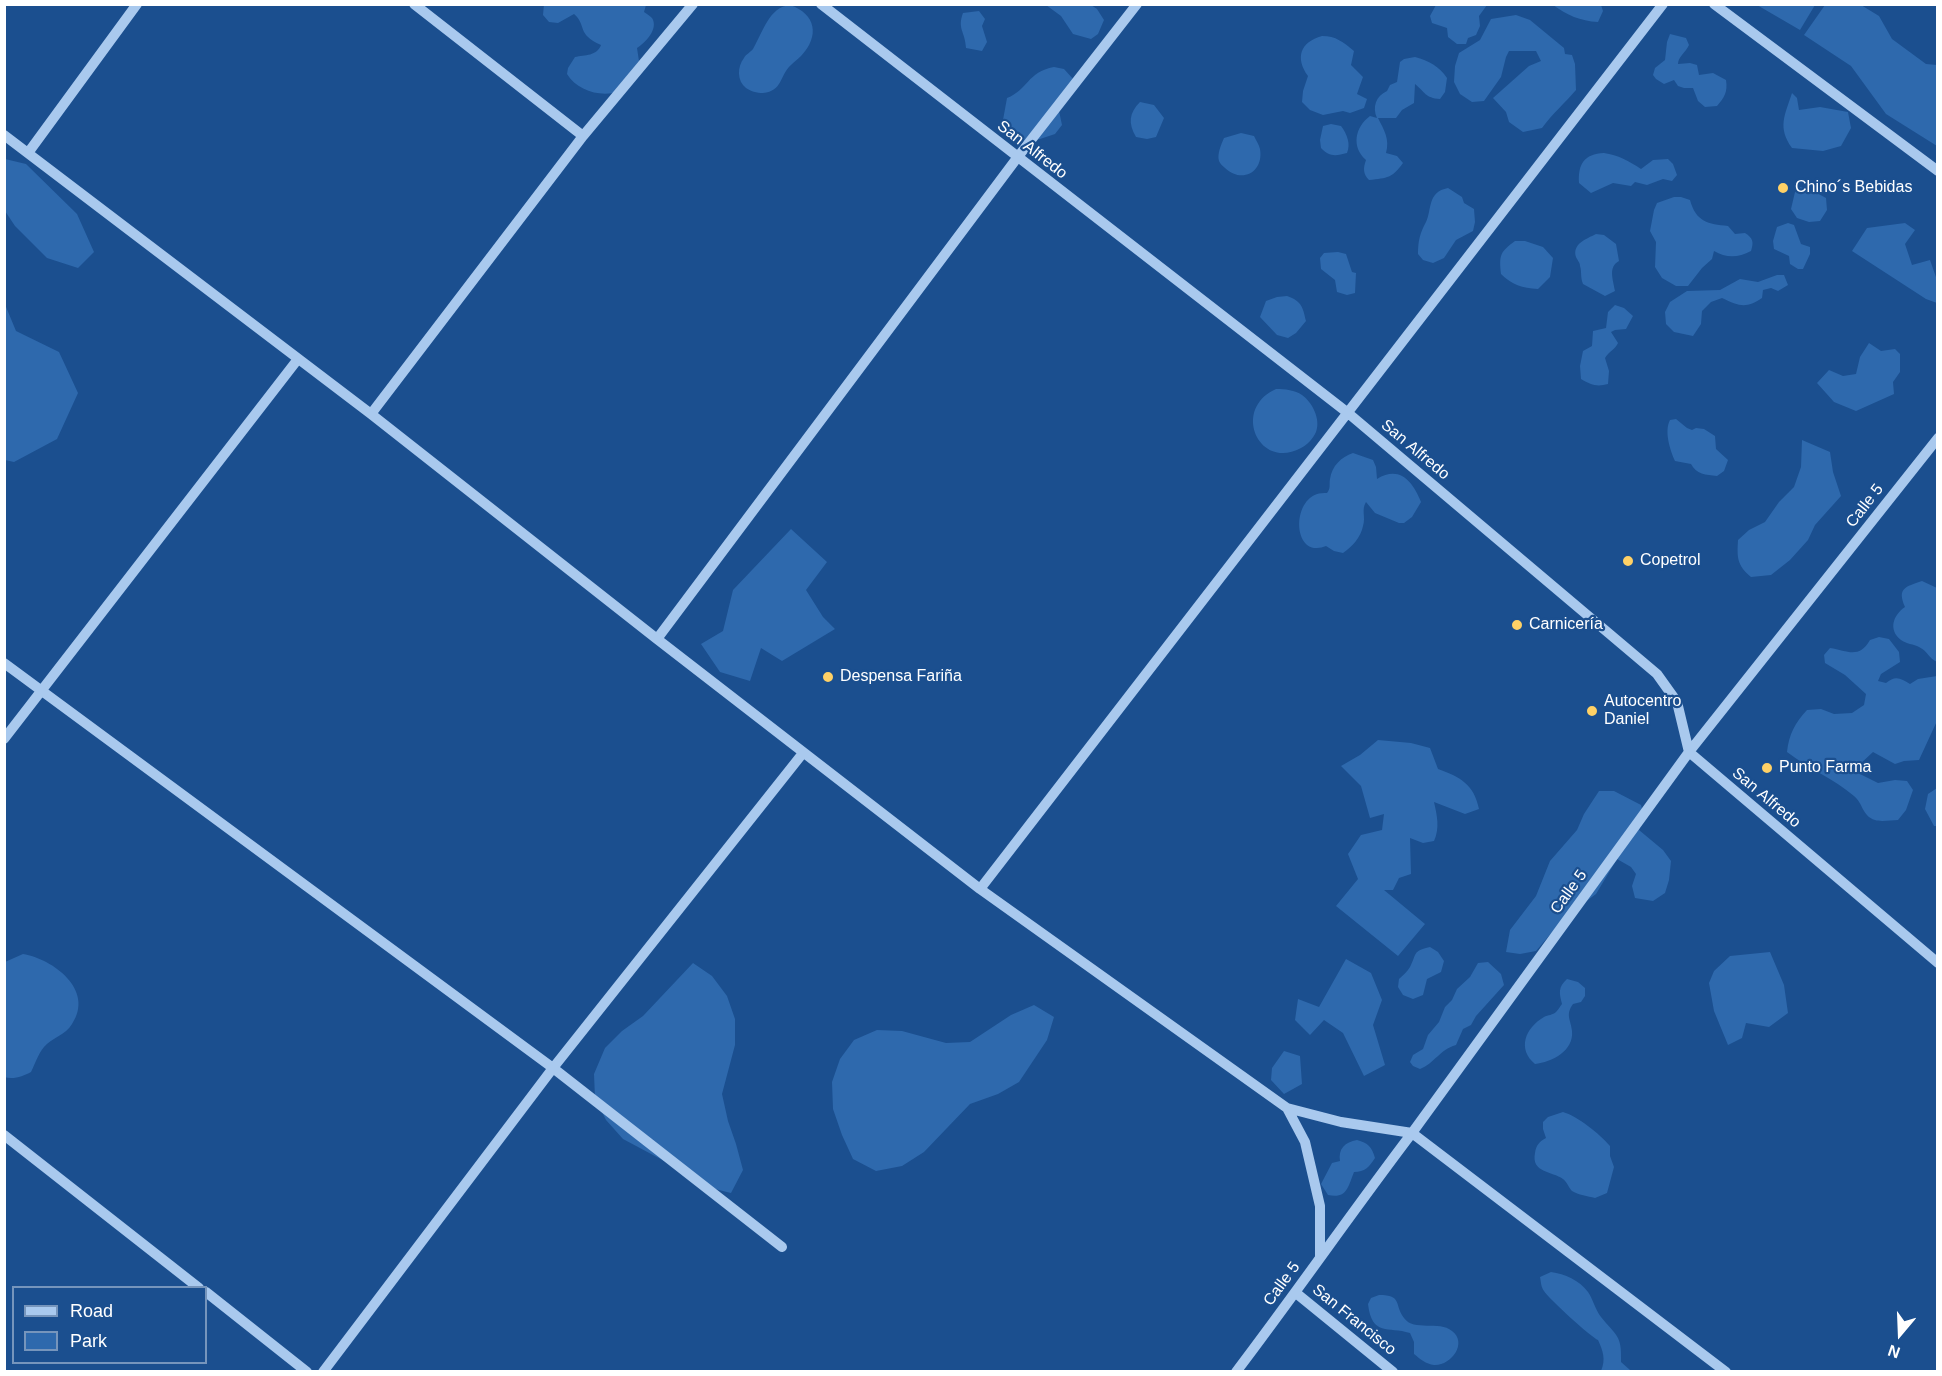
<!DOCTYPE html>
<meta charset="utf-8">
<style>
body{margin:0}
#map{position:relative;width:1942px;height:1376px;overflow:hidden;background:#1b4f8f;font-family:Arial,sans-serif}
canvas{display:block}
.frame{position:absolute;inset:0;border:6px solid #fff;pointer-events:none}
.legend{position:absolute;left:12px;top:1286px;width:195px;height:78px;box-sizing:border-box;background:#1b4f8f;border:2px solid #7695bc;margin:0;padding:8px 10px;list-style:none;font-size:18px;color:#fff}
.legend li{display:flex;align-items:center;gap:12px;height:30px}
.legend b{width:30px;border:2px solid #7695bc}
.north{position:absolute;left:1870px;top:1304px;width:60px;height:60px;-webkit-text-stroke:4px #1b4f8f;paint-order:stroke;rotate:199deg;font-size:16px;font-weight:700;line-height:24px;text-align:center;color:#fff}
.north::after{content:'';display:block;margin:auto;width:21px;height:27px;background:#fff;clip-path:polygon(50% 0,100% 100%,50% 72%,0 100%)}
</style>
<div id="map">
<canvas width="1942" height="1376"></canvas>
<div class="frame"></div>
<ul class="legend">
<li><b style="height:8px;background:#a9c9ee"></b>Road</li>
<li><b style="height:16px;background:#2e69ad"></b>Park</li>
</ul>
<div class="north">N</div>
</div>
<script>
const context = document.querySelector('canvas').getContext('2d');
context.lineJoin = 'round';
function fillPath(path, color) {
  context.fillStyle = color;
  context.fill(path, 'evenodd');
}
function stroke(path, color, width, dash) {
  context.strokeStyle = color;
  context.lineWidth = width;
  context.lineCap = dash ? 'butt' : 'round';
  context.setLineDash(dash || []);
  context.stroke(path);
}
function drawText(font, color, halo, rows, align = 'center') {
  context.font = font + ' Arial,sans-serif';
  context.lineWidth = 4.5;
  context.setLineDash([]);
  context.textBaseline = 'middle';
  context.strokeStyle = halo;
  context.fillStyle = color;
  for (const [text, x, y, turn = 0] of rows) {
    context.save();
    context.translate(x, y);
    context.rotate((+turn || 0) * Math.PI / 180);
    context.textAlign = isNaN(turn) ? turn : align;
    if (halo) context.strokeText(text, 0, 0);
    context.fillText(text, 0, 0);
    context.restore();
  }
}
fillPath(new Path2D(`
 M544,4L646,5L644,12C647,14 650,16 652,18C659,29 645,43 637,48L639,61L613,93C596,96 576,89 567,74L568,68L575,57C585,55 597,56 601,45C576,34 587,25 574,14L558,23L549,22L543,15Z
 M790,5C816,14 820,36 801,56C798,59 794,62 791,65C779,76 783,91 763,93C757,93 750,91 746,88C737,81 737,67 744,58C746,54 751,52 753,49C763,32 769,7 790,5Z
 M1046,5H1091L1097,9L1104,20L1098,34L1091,39L1073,34L1061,16Z
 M1456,5H1487L1479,16L1480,26L1476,35L1468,38L1466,44H1457L1448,37L1447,28L1432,23L1430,16L1436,5L1453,6Z
 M1553,5H1601L1603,11L1598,22C1580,21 1567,15 1553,5Z
 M1757,5H1815L1800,30Z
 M1825,5H1861L1879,16L1892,39L1926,64L1937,65V146L1886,114L1851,66L1804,35Z
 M979,11L985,19L982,26L987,42L982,51L966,48C965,31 957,29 963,13Z
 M1516,15L1530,20L1564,48L1565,54L1572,55L1575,64L1576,90C1565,103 1552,114 1542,128L1523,132L1509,122L1506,112L1493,98L1529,66L1541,61L1536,51H1509L1506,57L1501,77L1484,101L1472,102L1460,94L1454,82L1455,66L1459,53L1480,40L1491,19Z
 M1670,34L1686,38L1689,45C1686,52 1678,57 1678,64L1690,63L1697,65L1699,75L1713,73L1726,80C1728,92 1724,98 1717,106L1705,107L1698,101L1693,88H1684L1678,86L1674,80L1664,84L1656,79L1653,75L1655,68L1665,60L1667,42Z
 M1322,36C1336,36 1343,42 1354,51L1351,65L1363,77L1357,94L1367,99L1364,108L1350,113L1343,111L1323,115L1310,110L1302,102L1303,91L1308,76C1295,58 1300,42 1322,36Z
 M1415,57C1429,61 1439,66 1447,78L1445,92L1440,99C1425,98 1425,92 1415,84L1414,103L1402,110L1396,118H1378C1384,130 1390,139 1386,153L1397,156L1403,163C1392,178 1388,178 1369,180C1363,174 1363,168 1366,160C1351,147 1355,127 1370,116L1377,118C1372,107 1376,96 1387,91L1390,85L1397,82L1400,62L1404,59Z
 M1054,67L1064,69L1074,80L1058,106L1062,125L1055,134L1040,139L1024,142L1009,134L1003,120L1007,98C1028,90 1027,72 1054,67Z
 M1792,93L1797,98L1799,110L1820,107L1848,112L1851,128L1841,146L1823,151L1792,148C1777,127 1785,115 1792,93Z
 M1140,102L1154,105L1164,118L1156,137L1147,139L1136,137C1128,123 1129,113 1140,102Z
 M1331,124L1341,126C1347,134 1351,144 1347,153C1336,156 1329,157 1321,148L1320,140L1323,126Z
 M1241,133L1254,136C1256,140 1259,145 1260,149C1264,172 1242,184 1225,168C1223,166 1220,164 1219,161C1217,154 1221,145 1224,138Z
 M1604,153C1618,155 1629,161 1641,169L1653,160L1668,159L1673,164L1677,175L1672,181L1663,179L1647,185L1635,182L1631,186L1613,183L1591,193L1579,183C1578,164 1584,154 1604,153Z
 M5,159L26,164L77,214L94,252L78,268L47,258L15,226L5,211Z
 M1800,187L1811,190L1826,198L1827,210L1820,221L1809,222L1797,218L1791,209L1795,192Z
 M1448,188L1462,197L1464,203L1474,209L1475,222L1473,231L1456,240L1444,258L1433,263L1423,260L1418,254C1418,241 1420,233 1426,222C1432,210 1427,192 1448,188Z
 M1674,197H1681L1690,200C1696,222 1708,224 1728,226L1735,234L1745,233C1753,238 1754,242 1751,251C1738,258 1726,258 1714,251L1712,259L1702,268L1688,286H1676L1662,278L1655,267L1656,242L1650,231L1654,210L1657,203Z
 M1788,223L1794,225L1801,244L1810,247V254L1803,269H1798L1790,264L1789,256L1774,249L1773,241L1777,227Z
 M1905,223L1915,230L1905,244L1912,265L1930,260L1937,280V303L1926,299L1852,251L1867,228Z
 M1596,234L1604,235L1616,244L1619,261C1608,267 1613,279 1615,291L1605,296L1583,284C1580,276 1582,272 1580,266C1580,262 1577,260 1576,257C1572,244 1586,239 1596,234Z
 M1515,241H1525L1543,247L1553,258L1550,277L1538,289C1522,288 1512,285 1501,274C1499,255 1500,252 1515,241Z
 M1338,252L1346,254L1352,272L1356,273L1355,293L1347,295L1337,292L1335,280L1321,269L1320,258L1324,253Z
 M1777,275H1784L1788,285L1778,291L1771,288L1763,290L1762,298C1746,309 1739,306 1722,298L1711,302L1702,311L1701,324L1693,336L1674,332L1666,324L1665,312L1670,302L1687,291L1720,290L1740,279L1758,282Z
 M1287,296C1302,301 1303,308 1306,321L1296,333L1288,338L1277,335L1260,317L1266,301L1277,297Z
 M4,302L16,331L59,352L78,393L57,439L14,462L5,460Z
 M1615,305L1624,308L1633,316L1626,329L1615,330L1611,332L1618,343C1615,350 1609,351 1605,358L1609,371L1608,384C1597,387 1591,385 1581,379L1580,366L1583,351L1592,346L1593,331L1606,328L1608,312Z
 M1869,343L1881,351L1895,349L1900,354V372L1893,382L1894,394L1856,411L1834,402L1817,383L1829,370L1843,376L1856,374L1860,357Z
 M1276,389C1285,389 1295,390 1302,395C1312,402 1321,419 1316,432C1313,439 1307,445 1301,448C1259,471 1231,409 1276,389Z
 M1676,419L1687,428L1692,430L1696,428L1704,429L1715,436L1716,449L1728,460L1724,471L1717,476C1706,475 1696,474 1691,464L1675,461C1670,450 1664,431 1670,420Z
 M1802,440L1830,452L1833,472L1841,496L1815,525L1808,540L1790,560L1771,575L1751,577C1737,565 1737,558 1738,540L1749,530L1765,522L1779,502L1794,487L1801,467Z
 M1353,453L1373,460L1376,467L1377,479C1400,465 1413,482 1421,502L1412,517L1404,523H1399L1375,513L1366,502C1361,510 1366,517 1363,526C1361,537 1352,547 1343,553L1334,551L1326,546C1323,547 1320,548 1317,548C1291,549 1293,490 1327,493C1331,488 1329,485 1330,479C1332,466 1341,457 1353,453Z
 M791,529L827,562L806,590L823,617L835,629L782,661L761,648L750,681L720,672L701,644L723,631L733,590Z
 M1922,581L1937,588V662C1928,658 1928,651 1919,647C1914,644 1906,644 1901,640C1888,630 1893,615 1905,607C1897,588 1905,587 1922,581Z
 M1879,637L1889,639L1899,652L1900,662L1881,674L1878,681L1886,683C1895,675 1901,678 1910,684L1918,679L1937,676V721L1919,760L1904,761L1895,764L1873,752L1859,765L1860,774L1878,783L1895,780L1907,781L1913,790L1906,810L1898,820C1891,820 1881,822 1875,820C1862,816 1863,803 1854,796C1834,779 1809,769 1787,752C1789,734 1795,723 1807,710L1821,709L1834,714L1852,713L1864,705L1866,694L1845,675L1825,663L1824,655L1830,648C1848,651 1859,659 1870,640Z
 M1378,740L1411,743L1430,748L1438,769C1460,777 1474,784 1479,809L1465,814L1434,802C1437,815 1440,828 1434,841L1423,843L1410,838L1411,874L1399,878L1393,890H1384L1425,924L1398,956L1336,906L1358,879L1348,854L1361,835L1382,830L1384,814L1370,818L1361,786L1341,766L1360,755Z
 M1937,788V826H1934L1925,809L1928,794Z
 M1599,791H1614L1641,805L1644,816L1639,830L1663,850L1671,861L1669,880L1665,893L1653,901L1635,898L1632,886L1636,874L1631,867L1617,859L1596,894L1565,917L1536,951L1520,954L1506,952L1510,930L1536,896L1550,861L1577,830L1584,814Z
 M1430,947L1438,952L1444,961L1441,972L1427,979L1423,995L1413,999L1403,995L1398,987L1399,979C1403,975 1407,972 1410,967C1417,954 1412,951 1430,947Z
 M1770,952L1784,985L1788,1013L1769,1027L1746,1023L1742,1038L1728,1045L1714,1011L1709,983L1714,971L1730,956Z
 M23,954C53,959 95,990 72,1024C66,1035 51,1038 44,1047C38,1054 35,1064 31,1072C23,1076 14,1080 4,1077L5,962Z
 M1346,959L1371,973L1382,1000L1373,1025L1385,1065L1364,1076L1343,1033L1324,1020L1310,1035L1295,1020L1298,999L1319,1007Z
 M1488,962L1501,974L1504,985L1476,1016L1471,1025L1463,1029L1456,1045C1439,1050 1435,1063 1420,1069L1413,1066L1410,1062L1413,1055L1423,1049L1428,1035L1439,1022L1445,1007L1452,1000L1457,989L1470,977L1478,963Z
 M693,963L712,976L727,996L735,1019V1045L722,1094L728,1121L736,1144L743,1170L731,1193L707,1187L683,1171L623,1139L606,1120L595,1098L594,1074L605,1048L622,1031L643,1016Z
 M1567,979L1578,982L1585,988V996L1581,1002L1573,1004C1565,1015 1571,1020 1572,1031C1574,1051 1552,1062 1535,1064C1517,1049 1525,1028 1544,1017C1548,1015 1553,1015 1556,1012C1559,1009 1560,1006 1562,1004C1559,993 1558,987 1567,979Z
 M1034,1005L1054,1017L1047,1040L1019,1082L998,1094L970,1104L924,1152L902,1166L876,1171L853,1159L842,1135L833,1109L832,1082L840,1059L854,1040L877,1030L902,1031L946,1043L970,1042L1011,1015Z
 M1284,1051L1300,1056L1302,1084L1284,1094L1271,1080L1272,1068Z
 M1563,1112C1577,1116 1600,1134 1610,1146V1156L1614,1167L1607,1193L1595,1198C1588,1196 1578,1195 1572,1191C1569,1188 1567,1182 1563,1179C1552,1171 1531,1173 1535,1153C1536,1145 1540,1141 1546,1138L1543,1129V1122L1548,1117Z
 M1357,1140C1368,1143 1372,1147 1375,1158C1369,1167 1365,1172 1354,1172C1348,1187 1347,1199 1328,1195L1321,1184L1332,1163L1340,1161C1338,1149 1345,1142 1357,1140Z
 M1551,1272C1565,1274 1579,1280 1588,1292C1593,1299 1595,1309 1601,1317C1616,1336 1622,1334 1621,1362L1630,1370L1635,1371H1601C1606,1359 1603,1351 1598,1340C1592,1338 1548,1298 1544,1291C1541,1287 1541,1282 1540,1277Z
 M1379,1295C1403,1295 1394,1305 1404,1318C1414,1332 1439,1320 1452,1331C1468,1343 1451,1366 1434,1365C1426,1364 1420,1359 1414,1354V1342L1410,1333C1388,1326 1372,1337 1368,1304L1371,1298Z`), '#2e69ad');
stroke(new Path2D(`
 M414,4L583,136
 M821,4L1348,413L1657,674L1677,702L1689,752L1938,963
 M1714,4L1938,171
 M4,135L371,414L657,639L980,889L1287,1108L1341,1122L1412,1133L1726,1372
 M28,153L137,4
 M371,414L583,136L693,4
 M657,639L1017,158L1137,4
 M4,663L553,1068L782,1247
 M4,739L298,359
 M980,889L1663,4
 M1287,1108L1305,1142L1320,1206V1257
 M4,1135L199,1288
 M206,1292L307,1372
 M1296,1293L1393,1372
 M323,1372L553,1068L803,753
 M1236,1372C1296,1293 1352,1212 1412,1133L1689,752L1938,438`), '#a9c9ee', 10);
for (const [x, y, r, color] of [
 [1783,188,6,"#ffd166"],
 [1628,561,6,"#ffd166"],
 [1517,625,6,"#ffd166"],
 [828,677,6,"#ffd166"],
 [1592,711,6,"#ffd166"],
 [1767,768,6,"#ffd166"]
]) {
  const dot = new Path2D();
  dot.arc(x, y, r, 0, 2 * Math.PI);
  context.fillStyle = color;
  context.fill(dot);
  stroke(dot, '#1b4f8f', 2);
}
drawText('16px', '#fff', '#1b4f8f', [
 ["San Alfredo",1032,150,38],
 ["San Alfredo",1415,450,40],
 ["Calle 5",1865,506,-52],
 ["San Alfredo",1766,798,40],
 ["Calle 5",1569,892,-54],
 ["Calle 5",1282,1284,-54],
 ["San Francisco",1354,1320,39]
]);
drawText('16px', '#fff', '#1b4f8f', [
 ["Chino´s Bebidas",1795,188],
 ["Copetrol",1640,561],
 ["Carnicería",1529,625],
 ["Despensa Fariña",840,677],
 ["Autocentro",1604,702],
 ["Daniel",1604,720],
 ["Punto Farma",1779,768]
], 'left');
</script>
